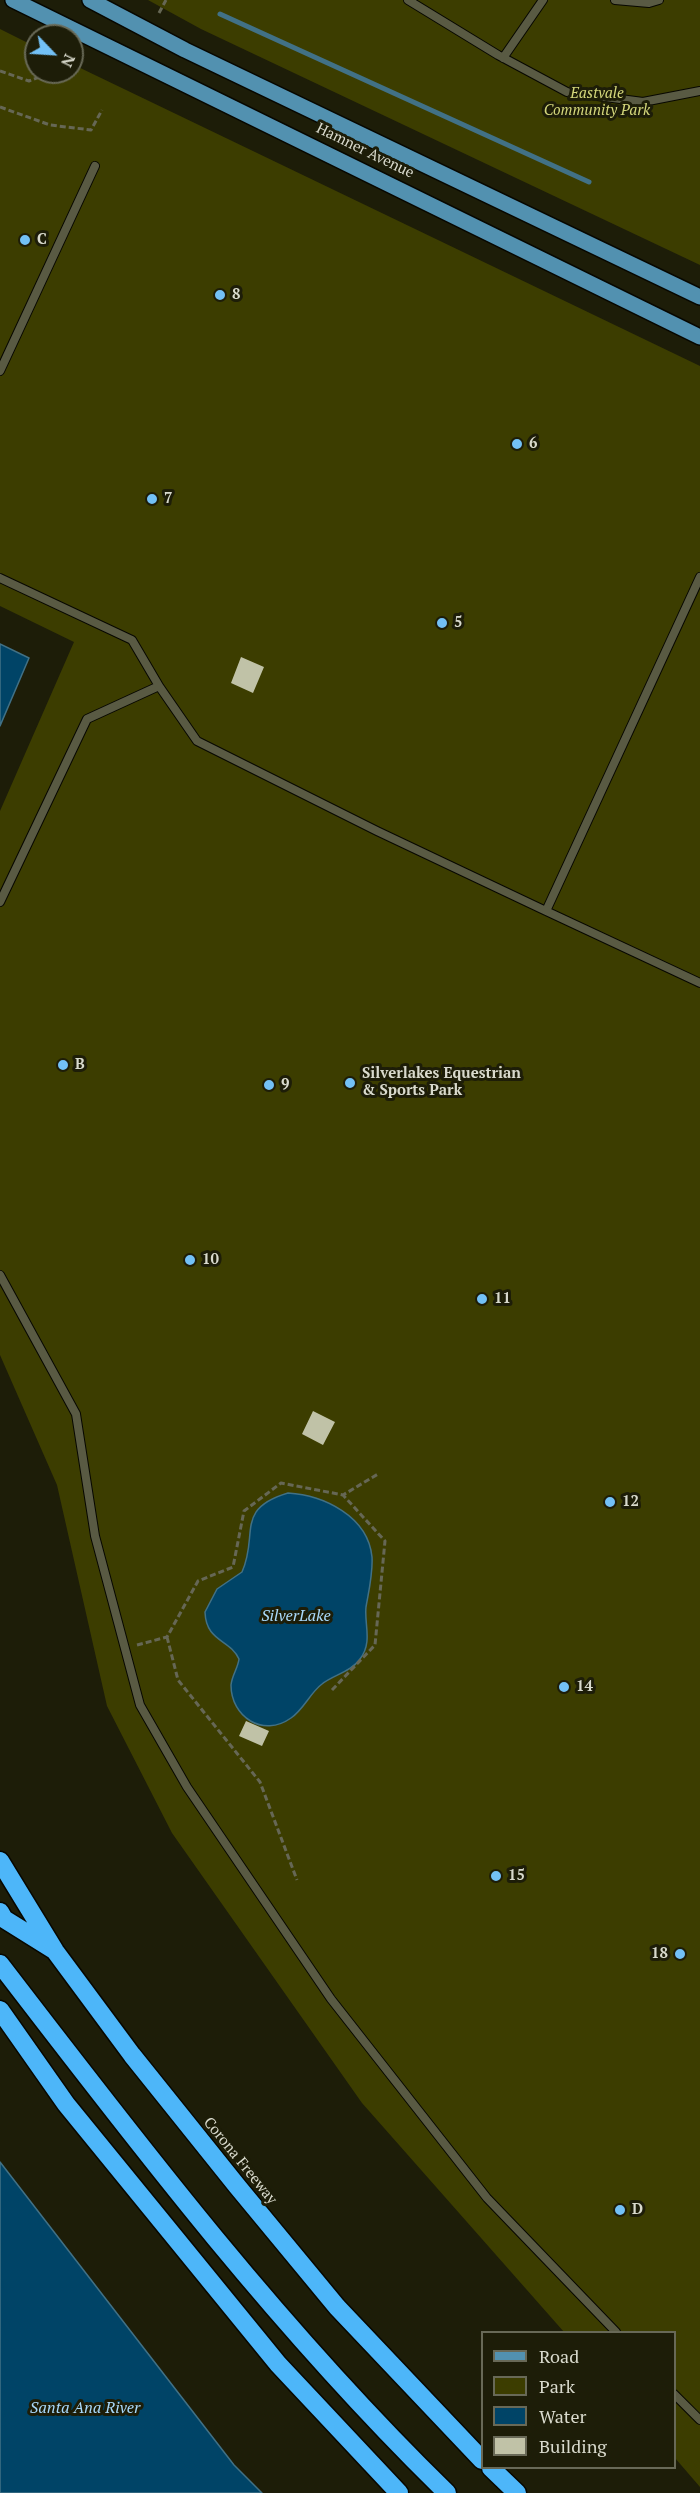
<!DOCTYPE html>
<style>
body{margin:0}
#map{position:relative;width:700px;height:2493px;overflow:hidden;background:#1d1d08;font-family:"PT Serif",serif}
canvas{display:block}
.legend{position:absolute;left:481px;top:2331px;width:195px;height:138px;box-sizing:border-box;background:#1d1d08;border:2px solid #686957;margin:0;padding:8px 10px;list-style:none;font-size:18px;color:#d9dacd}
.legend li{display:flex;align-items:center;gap:12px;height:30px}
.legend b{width:30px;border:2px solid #686957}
.north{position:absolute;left:24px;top:24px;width:60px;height:60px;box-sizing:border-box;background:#1d1d08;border:2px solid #686957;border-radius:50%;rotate:115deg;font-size:16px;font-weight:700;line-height:24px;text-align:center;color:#d9dacd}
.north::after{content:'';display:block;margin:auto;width:21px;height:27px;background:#73c1f6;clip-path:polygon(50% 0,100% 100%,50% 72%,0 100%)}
</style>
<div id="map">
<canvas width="700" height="2493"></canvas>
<ul class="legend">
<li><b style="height:8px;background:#5291b0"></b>Road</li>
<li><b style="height:16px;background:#3c3d00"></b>Park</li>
<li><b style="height:16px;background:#004467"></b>Water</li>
<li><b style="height:16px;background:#c0c2a7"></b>Building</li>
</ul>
<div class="north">N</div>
</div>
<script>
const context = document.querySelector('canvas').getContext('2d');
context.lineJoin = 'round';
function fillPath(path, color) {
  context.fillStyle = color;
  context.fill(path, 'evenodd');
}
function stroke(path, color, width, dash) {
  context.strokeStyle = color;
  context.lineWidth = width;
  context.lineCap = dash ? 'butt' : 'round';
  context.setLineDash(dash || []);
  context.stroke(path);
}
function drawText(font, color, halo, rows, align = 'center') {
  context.font = font + ' "PT Serif",serif';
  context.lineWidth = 6;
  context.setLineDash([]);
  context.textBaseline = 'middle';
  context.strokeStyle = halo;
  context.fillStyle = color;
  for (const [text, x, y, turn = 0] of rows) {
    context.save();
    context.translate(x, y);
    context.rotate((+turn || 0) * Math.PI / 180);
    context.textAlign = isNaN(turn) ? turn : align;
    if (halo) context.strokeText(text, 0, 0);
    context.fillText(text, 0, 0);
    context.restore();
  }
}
fillPath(new Path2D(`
 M148,0H700V265L201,29Z
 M0,29L36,47V72H72V64L700,366V2487L675,2458L674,2332H564L362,2103L172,1833L107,1706L57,1485L0,1355V811L74,642L0,606Z`), '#3c3d00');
const water = new Path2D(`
 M0,644L29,658L0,726Z
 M288,1493C323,1495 368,1516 372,1557C373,1573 369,1590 366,1607C364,1624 373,1642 360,1659C351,1672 333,1675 322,1684C310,1693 304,1709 291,1718C263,1738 231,1717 231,1685C232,1675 238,1668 239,1659C230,1639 206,1642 205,1612L217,1589L242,1572C259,1535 234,1509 288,1493Z
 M0,2162L234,2465L262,2493H0Z`);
fillPath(water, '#004467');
stroke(water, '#417186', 1.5);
stroke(new Path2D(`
 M220,14L589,182`), '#417186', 5);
fillPath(new Path2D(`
 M241,657L264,667L253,693L231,683Z
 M313,1411L335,1422L323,1445L302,1434Z
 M246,1721L269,1731L262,1746L239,1736Z`), '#c0c2a7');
const lane = new Path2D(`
 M408,0L498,55L567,92L643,102L700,91
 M615,0L649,3L659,0
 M503,58L543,0
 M0,371L95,166
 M700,577L546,911L700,983
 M0,578L132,640L159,686
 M0,902L87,719L159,686L197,741L377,831L546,911
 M0,1275L76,1414L95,1536L140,1705L187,1787L331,1999L487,2198L616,2332
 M674,2394L700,2420`);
const primary = new Path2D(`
 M13,0L700,337
 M90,0L185,50L700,297`);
const highway = new Path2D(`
 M0,1861L55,1951L132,2055L237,2186L337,2307L482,2460
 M0,1912L4,1919L54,1950
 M0,1964C141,2148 281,2331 447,2493
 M0,2010L66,2104L278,2364L399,2493
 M491,2468L517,2493`);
stroke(lane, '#070700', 10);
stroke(primary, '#070700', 18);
stroke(highway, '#070700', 21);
stroke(new Path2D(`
 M159,13L166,0
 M0,71L29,81L52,72
 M0,107L50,125L91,130L102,110
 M167,1637L178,1680L260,1782L297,1880
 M137,1645L167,1637L198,1581L233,1567L244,1511L281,1483L343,1495L378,1474
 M332,1690L375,1645L385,1541L343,1495`), '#666755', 3, [6, 3]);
stroke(lane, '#595a43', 8);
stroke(primary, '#5291b0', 15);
stroke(highway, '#4db6f9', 18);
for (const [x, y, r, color] of [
 [25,240,6,"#73c1f6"],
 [220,295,6,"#73c1f6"],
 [517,444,6,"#73c1f6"],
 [152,499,6,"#73c1f6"],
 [442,623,6,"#73c1f6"],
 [63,1065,6,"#73c1f6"],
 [350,1083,6,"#73c1f6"],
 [269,1085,6,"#73c1f6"],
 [190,1260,6,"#73c1f6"],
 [482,1299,6,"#73c1f6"],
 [610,1502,6,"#73c1f6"],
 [564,1687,6,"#73c1f6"],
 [496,1876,6,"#73c1f6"],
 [680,1954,6,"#73c1f6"],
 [620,2210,6,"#73c1f6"]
]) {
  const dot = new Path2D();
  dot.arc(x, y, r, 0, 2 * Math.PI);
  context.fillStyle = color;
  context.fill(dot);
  stroke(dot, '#1d1d08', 2);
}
drawText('italic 15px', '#d4d77b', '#1d1d08', [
 ["Eastvale",597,94],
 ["Community Park",597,111]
]);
drawText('15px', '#d9dacd', '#1d1d08', [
 ["Hamner Avenue",365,151,26],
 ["Corona Freeway",240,2161,51]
]);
drawText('bold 15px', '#d9dacd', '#1d1d08', [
 ["C",37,240],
 ["8",232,295],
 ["6",529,444],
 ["7",164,499],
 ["5",454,623],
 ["B",75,1065],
 ["Silverlakes Equestrian",362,1074],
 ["& Sports Park",362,1091],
 ["9",281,1085],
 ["10",202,1260],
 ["11",494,1299],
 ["12",622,1502],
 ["14",576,1687],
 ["15",508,1876],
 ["18",668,1954,"right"],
 ["D",632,2210]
], 'left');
drawText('italic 16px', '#a9d9fb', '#1d1d08', [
 ["SilverLake",296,1616],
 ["Santa Ana River",85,2408]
]);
</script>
